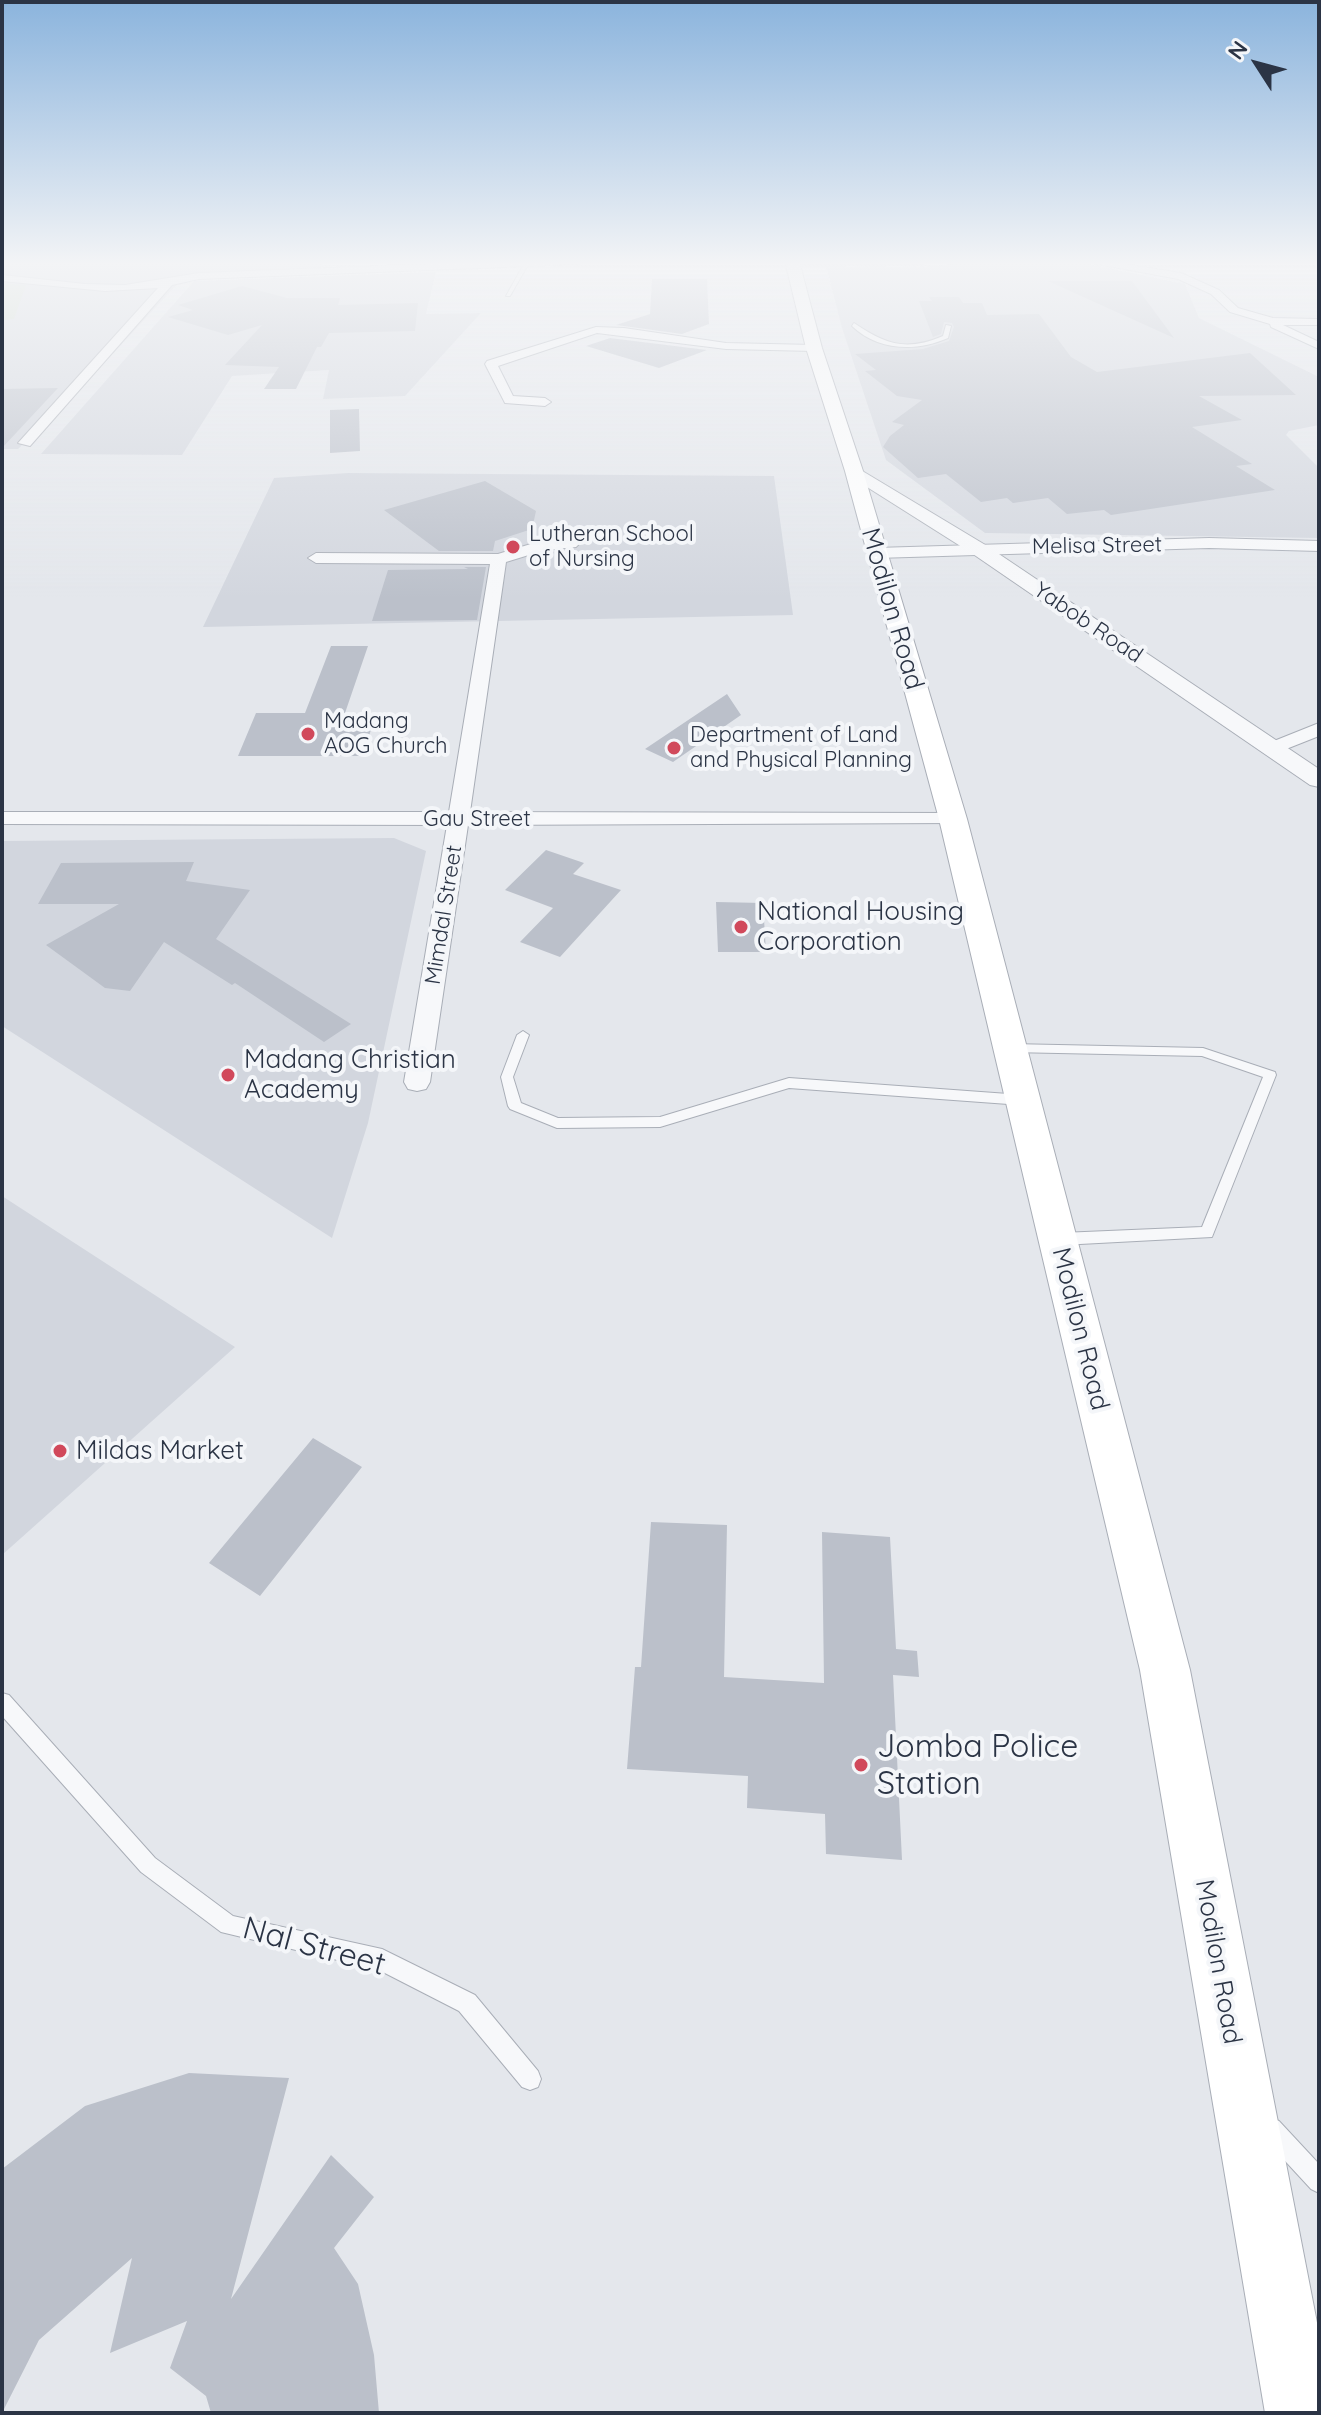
<!DOCTYPE html>
<style>
body{margin:0}
#map{position:relative;width:1321px;height:2415px;overflow:hidden;background:#e4e7ec;font-family:Quicksand,sans-serif}
canvas{display:block}
.frame{position:absolute;inset:0;border:4px solid #2b3445;pointer-events:none}
.north{position:absolute;left:1217px;top:24px;width:80px;height:80px;-webkit-text-stroke:6px #f4f6f9;paint-order:stroke;rotate:306deg;font-size:22px;font-weight:700;line-height:32px;text-align:center;color:#2b3445}
.north::after{content:'';display:block;margin:auto;width:28px;height:36px;background:#2b3445;clip-path:polygon(50% 0,100% 100%,50% 72%,0 100%)}
</style>
<div id="map">
<canvas width="1321" height="2415"></canvas>
<div class="frame"></div>
<div class="north">N</div>
</div>
<script>
const context = document.querySelector('canvas').getContext('2d');
context.lineJoin = 'round';
function fillPath(path, color) {
  context.fillStyle = color;
  context.fill(path, 'evenodd');
}
function stroke(path, color, width, dash) {
  context.strokeStyle = color;
  context.lineWidth = width;
  context.lineCap = dash ? 'butt' : 'round';
  context.setLineDash(dash || []);
  context.stroke(path);
}
function drawText(font, color, halo, rows, align = 'center') {
  context.font = font + ' Quicksand,sans-serif';
  context.lineWidth = 8;
  context.setLineDash([]);
  context.textBaseline = 'middle';
  context.strokeStyle = halo;
  context.fillStyle = color;
  for (const [text, x, y, turn = 0] of rows) {
    context.save();
    context.translate(x, y);
    context.rotate((+turn || 0) * Math.PI / 180);
    context.textAlign = isNaN(turn) ? turn : align;
    if (halo) context.strokeText(text, 0, 0);
    context.fillText(text, 0, 0);
    context.restore();
  }
}
fillPath(new Path2D(`
 M2,261H323L320,269L182,279L96,372L18,449H2Z
 M998,261L1088,264L1185,284L1199,318L1319,377V425L1289,431L1286,435L1319,468V538L985,533L886,460L842,328L826,266L916,267Z
 M436,272L426,314L481,313L405,396L323,399L329,370L232,376L182,455L41,454L194,281Z
 M348,473L774,476L793,615L203,627L274,478Z
 M394,838L426,851L368,1123L332,1238L2,1026V841Z
 M2,1196L235,1347L2,1555Z`), '#d2d6de');
fillPath(new Path2D(`
 M2,283L26,285L14,319L2,320Z`), '#c9d6c5');
fillPath(new Path2D(`
 M652,279H707L709,324L682,334L616,325L650,314Z
 M1048,281H1132L1174,338Z
 M242,286L287,298H340L338,305L418,303L415,331L329,333L321,347H317L296,389H264L279,367L225,365L262,325L228,335L168,317L193,310L178,305Z
 M929,297H959L963,303H982L987,315L1039,314L1071,357L1097,372L1250,353L1296,395L1199,396L1242,420L1192,427L1252,464L1236,466L1275,490L1111,515L1104,510L1067,514L1048,498L1013,503L1007,498L981,502L946,474L918,478L883,447L890,436L904,425L892,422L922,400L897,396L865,371L876,370L855,354L923,349L949,341L954,327L952,323L944,322L941,334L933,337L919,301H932Z
 M610,338L707,350L659,368L586,346Z
 M58,388L2,448V389Z
 M359,409L360,451L330,453V410Z
 M485,481L536,511L532,529L495,541L493,551H439L384,510Z
 M464,567H486L477,620L372,621L388,570L468,569Z
 M331,646H368L345,713H376L363,756H238L256,713H305Z
 M727,694L741,715L673,762L645,749Z
 M546,850L584,863L573,874L621,890L560,957L520,942L553,908L505,890Z
 M194,862L186,881L250,890L216,939L351,1024L324,1042L235,983L232,985L164,942L130,991L105,988L46,945L119,904H38L61,863Z
 M716,902L763,903L766,952H718Z
 M313,1438L362,1467L260,1596L209,1563Z
 M651,1522L727,1525L724,1677L824,1683L822,1532L890,1537L896,1649L917,1651L919,1677L893,1675L902,1860L826,1854L825,1814L747,1808L748,1776L627,1769L635,1667H641Z
 M189,2073L289,2078L231,2299L331,2155L374,2197L334,2248L358,2284L374,2355L379,2413H211L206,2396L170,2368L187,2321L110,2353L132,2258L39,2340L2,2413V2169L85,2106Z`), '#bbc0ca');
const service = new Path2D(`
 M525,262L529,263L510,296H506Z
 M854,323C885,344 906,352 943,336L946,325L951,326L948,338C916,352 878,351 852,326Z
 M523,1031L529,1035L513,1077L521,1103L558,1118L660,1117L789,1078L1022,1095L1028,1100L1022,1105L789,1088L660,1127L557,1128L510,1109L508,1106L501,1077L517,1035Z
 M1010,1044L1203,1048L1275,1072L1276,1075L1212,1237L1061,1245L1056,1243L1054,1239L1056,1235L1061,1233L1202,1227L1263,1077L1202,1056L1010,1052L1004,1048Z
 M2,1693L9,1695L155,1858L233,1916L382,1949L475,1995L538,2071L541,2079L538,2087L530,2090L522,2087L459,2011L379,1970L221,1932L141,1872L2,1716Z
 M1271,2118L1279,2121L1319,2164V2193L1311,2189L1263,2137L1260,2129L1263,2121Z`);
const minor = new Path2D(`
 M508,261H584L579,264L199,279L172,285L30,446L18,443L158,288L105,291L2,281V275L85,284L125,285L199,273Z
 M787,261H928L923,264H792Z
 M1082,261H1105L1181,273L1219,290L1238,308L1273,318L1319,319V325H1283L1319,342V349L1271,327L1270,324L1230,312L1211,294L1178,279Z
 M596,327L624,328L726,343L814,345L820,348L814,351L726,349L597,333L498,366L513,396L545,398L551,402L545,406L505,403L485,364L487,361Z
 M1209,538L1319,541V551L1209,548L876,558L868,553L876,548Z
 M571,539L579,544L576,547L545,550L506,562L470,812L953,813L960,815L963,819L960,823L468,825L430,1082L426,1089L417,1091L408,1089L404,1082L447,825L2,824V812H449L490,564L316,563L308,558L316,553L498,554L544,540Z
 M1319,723V736L1271,755L1261,749L1264,745Z`);
const tertiary = new Path2D(`
 M854,466L987,546L1319,769V787L1310,785L973,554L848,475L846,471Z`);
const secondary = new Path2D(`
 M785,261H799L822,348L863,471L967,819L1190,1670L1319,2333V2413H1265L1140,1670L939,819L845,471L806,348Z`);
stroke(service, '#a9aeb7', 2);
stroke(minor, '#a9aeb7', 2);
stroke(tertiary, '#a9aeb7', 2);
stroke(secondary, '#a9aeb7', 2);
fillPath(service, '#f7f8fa');
fillPath(minor, '#f7f8fa');
fillPath(tertiary, '#f7f8fa');
fillPath(secondary, '#fff');
const sky = context.createLinearGradient(0, 0, 0, 599);
sky.addColorStop(0, '#8bb4dd');
sky.addColorStop(0.44, '#f3f4f6');
sky.addColorStop(1, '#f3f4f600');
context.fillStyle = sky;
context.fillRect(0, 0, 1321, 599);
for (const [x, y, r, color] of [
 [513,547,8,"#d1495b"],
 [308,734,8,"#d1495b"],
 [674,748,8,"#d1495b"],
 [741,927,8,"#d1495b"],
 [228,1075,8,"#d1495b"],
 [60,1451,8,"#d1495b"],
 [861,1765,8,"#d1495b"]
]) {
  const dot = new Path2D();
  dot.arc(x, y, r, 0, 2 * Math.PI);
  context.fillStyle = color;
  context.fill(dot);
  stroke(dot, '#f4f6f9', 3);
}
drawText('22px', '#2b3445', '#f4f6f9', [
 ["Lutheran School",529,534],
 ["of Nursing",529,559],
 ["Madang",324,721],
 ["AOG Church",324,746],
 ["Department of Land",690,735],
 ["and Physical Planning",690,760]
], 'left');
drawText('22px', '#2b3445', '#f4f6f9', [
 ["Melisa Street",1097,546,-1],
 ["Yabob Road",1088,623,34],
 ["Gau Street",477,819],
 ["Mimdal Street",444,915,-81]
]);
drawText('26px', '#2b3445', '#f4f6f9', [
 ["Modilon Road",892,609,74],
 ["Modilon Road",1080,1329,76],
 ["Modilon Road",1218,1962,80]
]);
drawText('26px', '#2b3445', '#f4f6f9', [
 ["National Housing",757,912],
 ["Corporation",757,942],
 ["Madang Christian",244,1060],
 ["Academy",244,1090],
 ["Mildas Market",76,1451]
], 'left');
drawText('32px', '#2b3445', '#f4f6f9', [
 ["Jomba Police",877,1747],
 ["Station",877,1784]
], 'left');
drawText('32px', '#2b3445', '#f4f6f9', [
 ["Nal Street",314,1947,15]
]);
</script>
